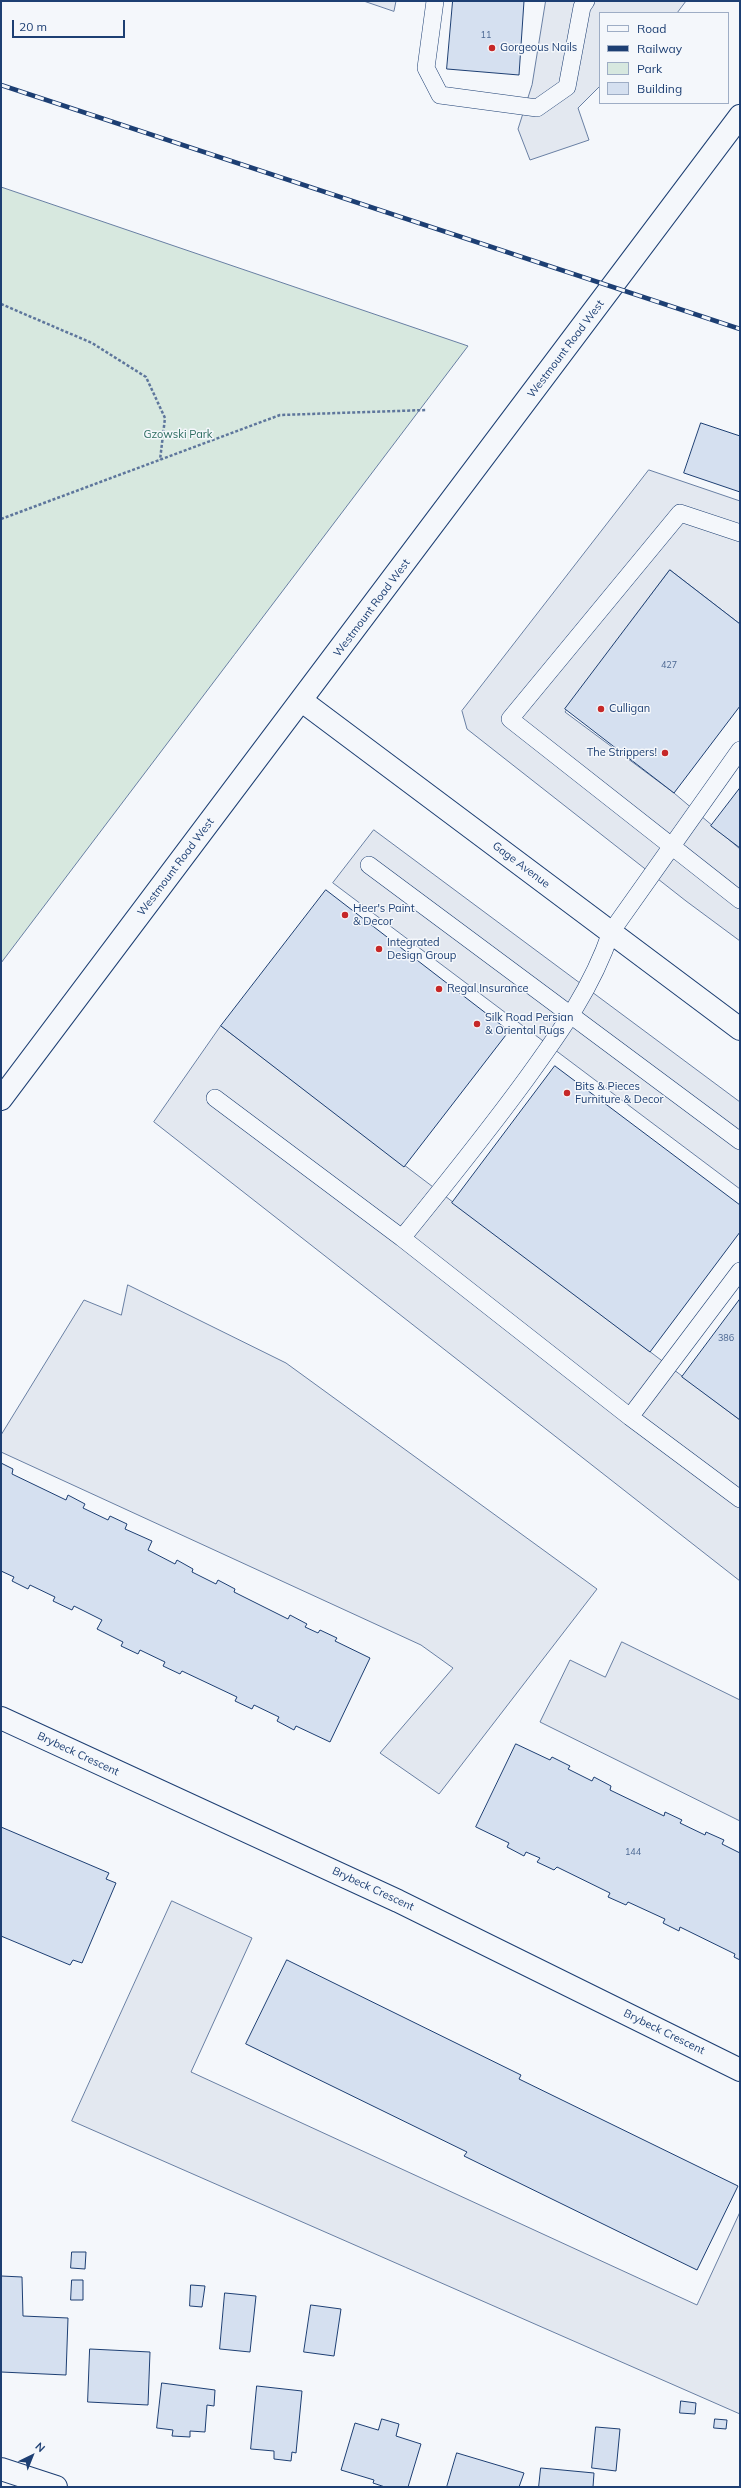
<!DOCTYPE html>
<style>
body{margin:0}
#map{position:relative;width:741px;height:2488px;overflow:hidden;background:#f4f7fb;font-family:Mulish,sans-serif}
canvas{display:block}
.frame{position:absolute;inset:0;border:2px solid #1d3f73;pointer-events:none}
.legend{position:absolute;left:599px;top:12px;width:130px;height:92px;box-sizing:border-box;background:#f4f7fb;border:1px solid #9eadc5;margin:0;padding:5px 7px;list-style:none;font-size:12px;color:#1d3f73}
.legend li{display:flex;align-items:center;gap:8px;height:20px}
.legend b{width:20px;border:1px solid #9eadc5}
.north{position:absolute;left:12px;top:2436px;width:40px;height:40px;-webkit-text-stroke:3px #f4f7fb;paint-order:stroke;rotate:43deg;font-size:11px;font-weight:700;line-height:16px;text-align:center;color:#1d3f73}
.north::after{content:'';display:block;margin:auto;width:14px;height:18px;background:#1d3f73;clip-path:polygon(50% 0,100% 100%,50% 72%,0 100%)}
.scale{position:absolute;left:12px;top:20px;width:113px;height:18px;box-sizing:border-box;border:2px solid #1d3f73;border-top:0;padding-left:5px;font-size:12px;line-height:14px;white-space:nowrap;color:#1d3f73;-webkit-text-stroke:3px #f4f7fb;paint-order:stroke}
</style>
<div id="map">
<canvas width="741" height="2488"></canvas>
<div class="frame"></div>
<ul class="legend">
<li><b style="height:5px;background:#f4f7fb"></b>Road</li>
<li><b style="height:5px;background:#1d3f73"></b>Railway</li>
<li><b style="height:11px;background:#d7e8df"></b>Park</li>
<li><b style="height:11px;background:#d5e0f0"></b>Building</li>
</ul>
<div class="north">N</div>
<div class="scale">20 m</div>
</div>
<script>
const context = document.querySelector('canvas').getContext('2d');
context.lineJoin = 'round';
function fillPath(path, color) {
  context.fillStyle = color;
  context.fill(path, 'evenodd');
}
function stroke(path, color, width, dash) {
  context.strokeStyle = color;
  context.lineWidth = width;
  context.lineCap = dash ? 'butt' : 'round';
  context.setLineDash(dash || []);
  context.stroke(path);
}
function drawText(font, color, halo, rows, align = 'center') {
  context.font = font + ' Mulish,sans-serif';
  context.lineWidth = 3;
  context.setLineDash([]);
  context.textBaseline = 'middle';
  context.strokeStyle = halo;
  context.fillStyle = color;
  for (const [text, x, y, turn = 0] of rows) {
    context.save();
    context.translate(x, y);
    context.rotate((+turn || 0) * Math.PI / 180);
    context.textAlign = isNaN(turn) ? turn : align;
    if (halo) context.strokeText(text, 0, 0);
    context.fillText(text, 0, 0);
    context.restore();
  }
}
const green = new Path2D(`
 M1,187L468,346L1,963Z`);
fillPath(green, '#d7e8df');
stroke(green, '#687fa3', 1);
const parking = new Path2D(`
 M364,1H396L394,11Z
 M546,1H686L677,13H600V86L578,108L589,140L530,160L518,129L532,85Z
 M649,470L740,501V624L670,570L565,712L674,793L740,849V941L686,901L467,729L462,711Z
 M374,830L740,1102V1189L333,883Z
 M221,1026L740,1420V1581L154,1122Z
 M128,1285L286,1363L597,1589L439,1794L380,1753L453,1668L421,1645L1,1452V1435L84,1300L121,1315Z
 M622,1642L740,1700V1821L540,1722L570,1660L605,1677Z
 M172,1901L252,1938L191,2072L697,2305L740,2212V2414L72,2121Z`);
fillPath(parking, '#e3e8f0');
stroke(parking, '#687fa3', 1);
const building = new Path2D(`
 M453,1H524L519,75L447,69Z
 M701,423L740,436V492L684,473Z
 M670,570L740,624V706L674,793L565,709Z
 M740,788V848L711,826Z
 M326,890L509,1031L404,1167L221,1026Z
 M555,1066L740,1205V1232L650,1352L452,1203Z
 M740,1299V1420L682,1377Z
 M1,1463L13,1469L12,1474L66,1500L68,1495L85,1504L83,1508L108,1520L110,1516L127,1524L125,1529L152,1541L148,1550L175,1564L177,1560L193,1569L192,1572L216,1584L218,1580L235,1589L234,1592L288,1619L290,1615L307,1624L305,1627L318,1633L320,1630L337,1638L335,1641L370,1658L330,1742L296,1726L294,1730L277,1721L279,1717L254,1705L252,1709L235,1701L237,1697L182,1671L180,1674L163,1666L165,1662L140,1650L138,1654L121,1646L123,1642L97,1629L102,1620L74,1606L72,1610L53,1601L55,1597L30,1585L28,1589L12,1581L14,1577L1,1571Z
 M516,1744L550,1760L552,1757L570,1766L568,1769L592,1781L594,1777L611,1786L610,1790L664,1816L665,1812L682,1820L680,1823L705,1835L706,1832L724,1840L722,1844L740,1853V1960L734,1957L735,1954L680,1927L679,1931L663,1923L665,1919L628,1902L626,1905L608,1897L610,1893L557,1867L554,1870L537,1862L540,1858L526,1852L524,1856L507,1847L509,1843L476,1827Z
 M1,1827L109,1873L106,1879L116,1883L82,1963L73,1960L70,1965L1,1936Z
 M287,1960L521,2075L519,2079L738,2186L697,2270L464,2156L467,2152L246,2044Z
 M72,2252H86L85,2269L71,2268Z
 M1,2276L22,2277L23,2316L68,2318L66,2375L1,2372Z
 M72,2280H83V2300H71Z
 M191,2285L205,2286L202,2307L190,2306Z
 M225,2293L256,2296L250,2352L220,2349Z
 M311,2305L341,2309L334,2356L304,2352Z
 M90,2349L150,2352L148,2405L88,2402Z
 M162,2383L215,2390L214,2406L207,2405L205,2432L190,2431V2437L172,2436L173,2430L157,2428Z
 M257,2386L302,2391L296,2453L292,2452L291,2461L274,2459V2451L251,2449Z
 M681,2401L696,2403L695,2414L680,2413Z
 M382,2419L399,2424L396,2436L421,2444L408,2487H385L373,2483L374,2480L341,2470L355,2423L378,2430Z
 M715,2419L727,2420L726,2429L714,2428Z
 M596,2427L620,2429L616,2471L592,2468Z
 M457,2453L524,2473L519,2487H447Z
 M541,2468L594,2473L593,2487H539Z`);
fillPath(building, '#d5e0f0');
stroke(building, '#1d3f73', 1);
const service = new Path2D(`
 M435,1L426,68L440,95L537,108L567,87L582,7L586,1
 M740,533L680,513L510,719L740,900
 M369,865L740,1141
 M215,1098L402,1238C445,1185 487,1133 527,1078C561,1031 592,988 611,932L740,750
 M402,1238L630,1417L740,1499
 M630,1417L740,1271`);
const minor = new Path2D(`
 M302,701L740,1029
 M1,1718L398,1901L740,2070
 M1,2469L56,2487`);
const secondary = new Path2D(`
 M1,1099L740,116`);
stroke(service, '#1d3f73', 18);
stroke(minor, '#1d3f73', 24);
stroke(secondary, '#1d3f73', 24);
stroke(new Path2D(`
 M1,304L92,343L146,377L165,418L160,460
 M1,519L280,415L426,410`), '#5e769c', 2.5, [3, 2]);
stroke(service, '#f4f7fb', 17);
stroke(minor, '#f4f7fb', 22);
stroke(secondary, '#f4f7fb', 22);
const rail = new Path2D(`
 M1,85L740,329`);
stroke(rail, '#1d3f73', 4.5);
stroke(rail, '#f4f7fb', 3, [9]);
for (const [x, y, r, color] of [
 [492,48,4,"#c62828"],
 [601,709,4,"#c62828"],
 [665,753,4,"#c62828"],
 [345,915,4,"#c62828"],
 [379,949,4,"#c62828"],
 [439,989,4,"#c62828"],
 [477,1024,4,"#c62828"],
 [567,1093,4,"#c62828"]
]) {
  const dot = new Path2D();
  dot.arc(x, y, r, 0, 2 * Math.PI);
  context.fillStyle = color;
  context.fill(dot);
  stroke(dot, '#f4f7fb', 1.5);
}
drawText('9px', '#4b6792', null, [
 ["11",486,35],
 ["427",669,665],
 ["386",726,1338],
 ["144",633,1852]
]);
drawText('11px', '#1d3f73', '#f4f7fb', [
 ["Gorgeous Nails",500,48],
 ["Culligan",609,709],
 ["The Strippers!",657,753,"right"],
 ["Heer's Paint",353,909],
 ["& Decor",353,922],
 ["Integrated",387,943],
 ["Design Group",387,956],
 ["Regal Insurance",447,989],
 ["Silk Road Persian",485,1018],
 ["& Oriental Rugs",485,1031],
 ["Bits & Pieces",575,1087],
 ["Furniture & Decor",575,1100]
], 'left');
drawText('11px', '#1d3f73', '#f4f7fb', [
 ["Westmount Road West",566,349,-53],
 ["Westmount Road West",372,608,-53],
 ["Gage Avenue",521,865,37],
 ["Westmount Road West",176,867,-53],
 ["Brybeck Crescent",78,1754,25],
 ["Brybeck Crescent",373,1889,25],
 ["Brybeck Crescent",664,2032,26]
]);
drawText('11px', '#2c6c60', '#f4f7fb', [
 ["Gzowski Park",178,435]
]);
</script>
